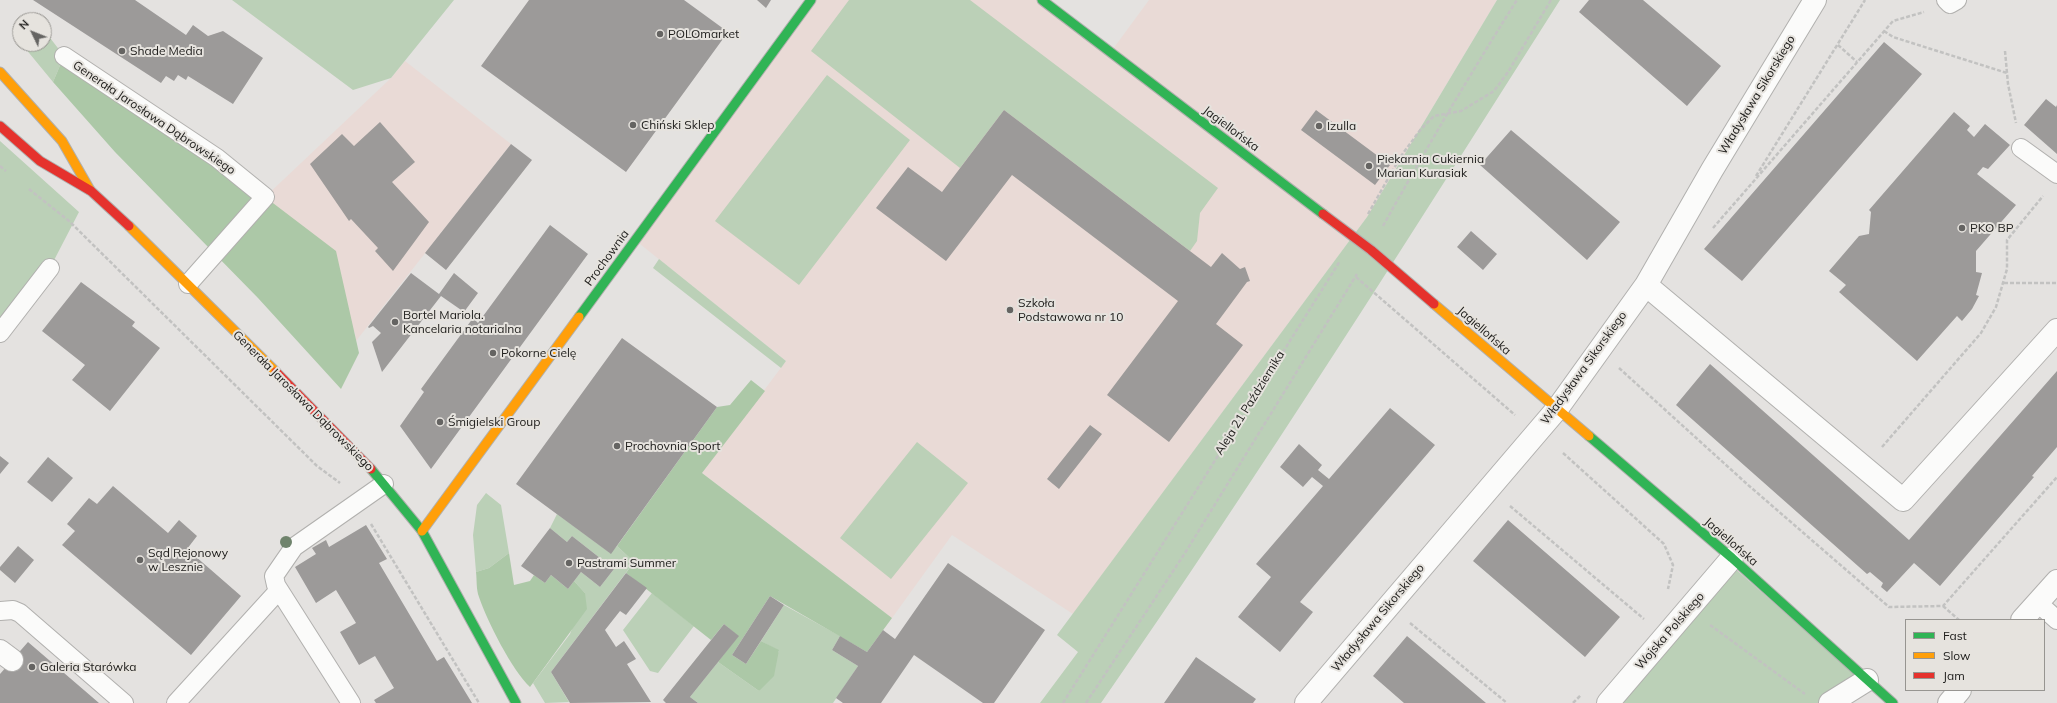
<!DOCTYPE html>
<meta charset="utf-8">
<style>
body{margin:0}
#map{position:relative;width:2057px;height:703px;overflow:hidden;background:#e4e2e0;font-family:Mulish,sans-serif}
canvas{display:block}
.legend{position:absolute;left:1905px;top:619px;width:140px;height:72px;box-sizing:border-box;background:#e6e3de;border:1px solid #979591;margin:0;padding:5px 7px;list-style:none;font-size:12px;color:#21201e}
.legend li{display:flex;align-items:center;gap:8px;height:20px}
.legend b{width:20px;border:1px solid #979591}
.north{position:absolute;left:12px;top:12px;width:40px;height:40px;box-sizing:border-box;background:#e6e3de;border:1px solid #979591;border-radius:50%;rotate:313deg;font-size:11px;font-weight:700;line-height:16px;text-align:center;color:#21201e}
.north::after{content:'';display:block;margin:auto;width:14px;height:18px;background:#656462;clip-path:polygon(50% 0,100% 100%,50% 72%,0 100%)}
</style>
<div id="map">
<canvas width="2057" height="703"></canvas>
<ul class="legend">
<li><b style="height:5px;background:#30b455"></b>Fast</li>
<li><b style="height:5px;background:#ff9f0a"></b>Slow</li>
<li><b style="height:5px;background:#e5322d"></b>Jam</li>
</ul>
<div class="north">N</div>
</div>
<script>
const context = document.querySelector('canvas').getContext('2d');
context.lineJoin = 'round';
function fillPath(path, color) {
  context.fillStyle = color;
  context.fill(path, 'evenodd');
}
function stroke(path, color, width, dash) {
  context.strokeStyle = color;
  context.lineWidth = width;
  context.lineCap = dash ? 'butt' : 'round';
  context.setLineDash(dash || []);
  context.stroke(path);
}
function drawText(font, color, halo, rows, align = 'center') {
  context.font = font + ' Mulish,sans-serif';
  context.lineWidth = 4;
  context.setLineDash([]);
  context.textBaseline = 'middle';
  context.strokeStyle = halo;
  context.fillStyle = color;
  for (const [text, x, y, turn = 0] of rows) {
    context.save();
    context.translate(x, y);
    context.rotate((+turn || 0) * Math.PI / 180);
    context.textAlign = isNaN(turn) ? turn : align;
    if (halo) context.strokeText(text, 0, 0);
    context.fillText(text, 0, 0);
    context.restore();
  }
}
fillPath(new Path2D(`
 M811,0H1042L1110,53L1149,0H1497L1367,217L1073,614L952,535L892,618L702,473L786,361L635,240Z
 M405,61L511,144L356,341L355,333L265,197L391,78Z`), '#e9dad6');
fillPath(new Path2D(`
 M232,0H454L391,78L353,90Z
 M849,0H970L1218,188L1200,213L1197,241L1190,251L1004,110L960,168L811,51Z
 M1497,0H1560C1410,236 1261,473 1101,703H1040L1078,652L1057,635L1367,217Z
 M44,30L64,56L53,82L25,48V44H44Z
 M827,75L910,140L799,285L715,221Z
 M0,141L79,212L50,268L0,333Z
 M659,259L786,361L781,368L653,268Z
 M917,442L968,483L891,579L840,538Z
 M486,493L501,505L509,553L489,568L476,572L473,535L477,505Z
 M557,514L610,553L617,546L634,562L551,672L569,702L545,703L533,683L570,634L585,593L574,581L581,572L600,587L614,569L572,536L567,542L550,528Z
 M1732,566L1860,679L1821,703H1614Z
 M652,593L694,626L658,673L650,671L623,630Z
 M784,605L840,636L832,650L858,666L833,703H698L690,697L718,662L759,691L779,651L761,641Z`), '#bbd0b7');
fillPath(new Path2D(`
 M64,56L265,197L336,251L359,353L341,389L258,298L115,152L53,82Z
 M751,380L765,391L702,473L892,618L867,652L770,596L732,655L746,664L761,641L779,650L774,676L759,691L718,662L738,636L724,624L711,640L626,573L634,562L617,546L717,407L730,405Z
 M509,553L514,585L530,581L534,575L545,583L551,575L568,589L574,581L585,593L587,609L530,687C512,670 487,621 479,597C476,589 477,580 476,572L489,568Z`), '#acc8a7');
fillPath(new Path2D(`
 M33,0H135L186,35L193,25L208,36L223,31L263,58L233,104L188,76L186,80L178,75L174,81L166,76L161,83Z
 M529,0H684L728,32L626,172L481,66Z
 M757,0H771L766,8Z
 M1589,0H1643L1721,66L1687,106L1579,12Z
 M1884,42L1922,74L1742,281L1704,249Z
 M2046,99L2056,107L2057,105V154L2024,125Z
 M1004,110L1211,267L1222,253L1240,269L1245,267L1250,281L1247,282L1216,324L1243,345L1169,442L1107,395L1178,301L1012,175L946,261L876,208L908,167L942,192Z
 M1316,110L1390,165L1375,185L1301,130Z
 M1954,112L1970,126L1967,130L1974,137L1985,124L2010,145L1988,169L1983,167L1977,174L2016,205L1976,251V272L1982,273L1976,295L1979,296L1972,309L1962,321L1957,316L1917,361L1839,292L1846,285L1829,271L1859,236L1869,234L1871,212L1869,210Z
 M380,122L415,162L392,182L429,222L393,271L375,251L378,248L351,219L349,221L310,164L342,134L354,146Z
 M1511,130L1620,222L1587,260L1480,165Z
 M511,144L532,160L446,270L425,253Z
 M550,225L588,254L431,469L400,426L424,392L421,389L473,318L478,323Z
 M1471,231L1497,254L1483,270L1457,247Z
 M411,273L439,294L454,273L478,293L464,312L441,296L382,372L372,342L381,333L373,326L369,328L368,327Z
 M81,282L135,322L132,326L160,348L110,411L72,380L85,365L42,331Z
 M622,338L717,407L611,554L516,484Z
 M1710,364L1909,540L2057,371V447L2032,476L2034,477L1940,586L1914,563L1887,592L1881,587L1883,583L1870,572L1867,574L1676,405Z
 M1390,408L1435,445L1300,602L1313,612L1280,652L1238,617L1271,577L1256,564L1323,486L1312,477L1303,487L1280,467L1299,444L1322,465L1318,470L1329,479Z
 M1090,425L1102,434L1059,489L1047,479Z
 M0,456L9,463L0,474Z
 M48,457L73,478L52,502L27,482Z
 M113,486L168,533L179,520L197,536L187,549L241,596L191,655L62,545L75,531L67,524L89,498L97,504Z
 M1508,520L1620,617L1585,657L1473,561Z
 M366,525L387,559L379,563L437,661L444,657L472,703H376L374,700L394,688L375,656L359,665L340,632L356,623L336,590L316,603L295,567L316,554L312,548L326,540L329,547Z
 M550,528L567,542L572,536L614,569L600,587L581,572L568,589L551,575L545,583L521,566Z
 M18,546L34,560L15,583L0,570V567Z
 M948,563L1045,630L994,703H983L914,655L881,703H843L836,698L858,666L832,650L840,636L867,652L883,630L895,639Z
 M626,573L647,588L626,615L620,611L605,630L616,647L624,641L636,659L627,664L651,702L570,703L551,672Z
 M770,596L784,605L746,664L732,655Z
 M724,624L739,636L690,697L698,703H666L663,700Z
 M1407,636L1486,703H1404L1373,676Z
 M28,642L99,703H0V674Z
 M1196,657L1256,699L1253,703H1164Z`), '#9c9a99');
const lane = new Path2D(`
 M1946,0L1950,4L1957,0
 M64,56L217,158L265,197L188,284
 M2021,148L2057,174
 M0,333L50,268
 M2038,603L2057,620
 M0,611L13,610L20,613L124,703
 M176,703L279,590
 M351,703L276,585L274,576L294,547L384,484`);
const street = new Path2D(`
 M1646,285L1903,500L2057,330
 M2022,620L2057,581
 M0,651L12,660
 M1306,703L1557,409L1646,285L1712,170L1815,0
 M1608,703L1732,558
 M1830,703L1867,680
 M1949,703L1960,690`);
const fast = new Path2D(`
 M1042,0L1323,214
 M579,317L811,0
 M1589,436L1732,558L1893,703
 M371,469L422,531L516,703`);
const slow = new Path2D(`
 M0,72L62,141L90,190
 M129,226L276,372
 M1434,304L1589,436
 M422,531L579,317`);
const jam = new Path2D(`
 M0,126L40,161L91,191L129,226
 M1323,214L1371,250L1434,304
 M276,372L371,469`);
stroke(lane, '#b1b0ae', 20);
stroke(street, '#b1b0ae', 24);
stroke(fast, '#b1b0ae', 11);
stroke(slow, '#b1b0ae', 11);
stroke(jam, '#b1b0ae', 11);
stroke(new Path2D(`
 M1884,31L1893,37L2007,73
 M1838,45L1857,62
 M2005,51L2008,84L2016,123
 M0,166L6,171
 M1756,176L1865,0
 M29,189L69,221L317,466L340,483
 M1368,214L1401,156L1421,129L1434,116L1461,111L1494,91L1508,72L1551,0
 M1383,226C1426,149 1470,74 1517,0
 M1713,228L1893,21L1924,12
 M1356,277L1515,415
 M2004,283H2057
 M1619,368L1747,484L1889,607L1943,606L2057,477
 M1882,447L1981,333L1996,307L2007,269V240L2043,196
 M1563,453L1664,544L1673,565L1668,589
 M1510,506L1644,619
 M371,524L479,703
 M1943,606L1959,620
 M1410,623L1507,703
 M1710,625L1805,694
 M1063,703L1340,261
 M1086,703L1185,553L1357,274
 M1573,703L1581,695`), '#c2c2c1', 2.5, [4, 2]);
stroke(lane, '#fbfbfa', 18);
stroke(street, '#fbfbfa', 22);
stroke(fast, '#30b455', 9);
stroke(slow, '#ff9f0a', 9);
stroke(jam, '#e5322d', 9);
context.fillStyle = '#6f836c';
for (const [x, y] of [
 [286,542]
]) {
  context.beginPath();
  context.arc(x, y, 6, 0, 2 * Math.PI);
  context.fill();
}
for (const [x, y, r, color] of [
 [660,34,4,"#656462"],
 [122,51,4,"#656462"],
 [633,125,4,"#656462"],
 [1319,126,4,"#656462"],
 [1369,166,4,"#656462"],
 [1962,228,4,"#656462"],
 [1010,310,4,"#656462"],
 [395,322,4,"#656462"],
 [493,353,4,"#656462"],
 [440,422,4,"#656462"],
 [617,446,4,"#656462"],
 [140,560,4,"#656462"],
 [569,563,4,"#656462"],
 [32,667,4,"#656462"]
]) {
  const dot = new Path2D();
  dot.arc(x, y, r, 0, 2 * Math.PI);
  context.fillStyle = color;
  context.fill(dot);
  stroke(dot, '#e6e3de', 1.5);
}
drawText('12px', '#21201e', '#e6e3de', [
 ["POLOmarket",668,34],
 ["Shade Media",130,51],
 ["Chiński Sklep",641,125],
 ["Izulla",1327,126],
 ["Piekarnia Cukiernia",1377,159],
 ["Marian Kurasiak",1377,173],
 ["PKO BP",1970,228],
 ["Szkoła",1018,303],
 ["Podstawowa nr 10",1018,317],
 ["Bortel Mariola.",403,315],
 ["Kancelaria notarialna",403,329],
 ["Pokorne Cielę",501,353],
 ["Śmigielski Group",448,422],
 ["Prochovnia Sport",625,446],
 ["Sąd Rejonowy",148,553],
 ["w Lesznie",148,567],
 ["Pastrami Summer",577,563],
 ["Galeria Starówka",40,667]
], 'left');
drawText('12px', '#21201e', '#e6e3de', [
 ["Władysława Sikorskiego",1757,95,-59],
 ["Generała Jarosława Dąbrowskiego",154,118,34],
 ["Jagiellońska",1231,129,37],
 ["Prochownia",607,258,-54],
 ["Jagiellońska",1484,331,41],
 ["Władysława Sikorskiego",1584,368,-54],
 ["Generała Jarosława Dąbrowskiego",303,401,45],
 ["Aleja 21 Października",1250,403,-58],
 ["Jagiellońska",1731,542,41],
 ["Władysława Sikorskiego",1378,618,-50],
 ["Wojska Polskiego",1670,631,-49]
]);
</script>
